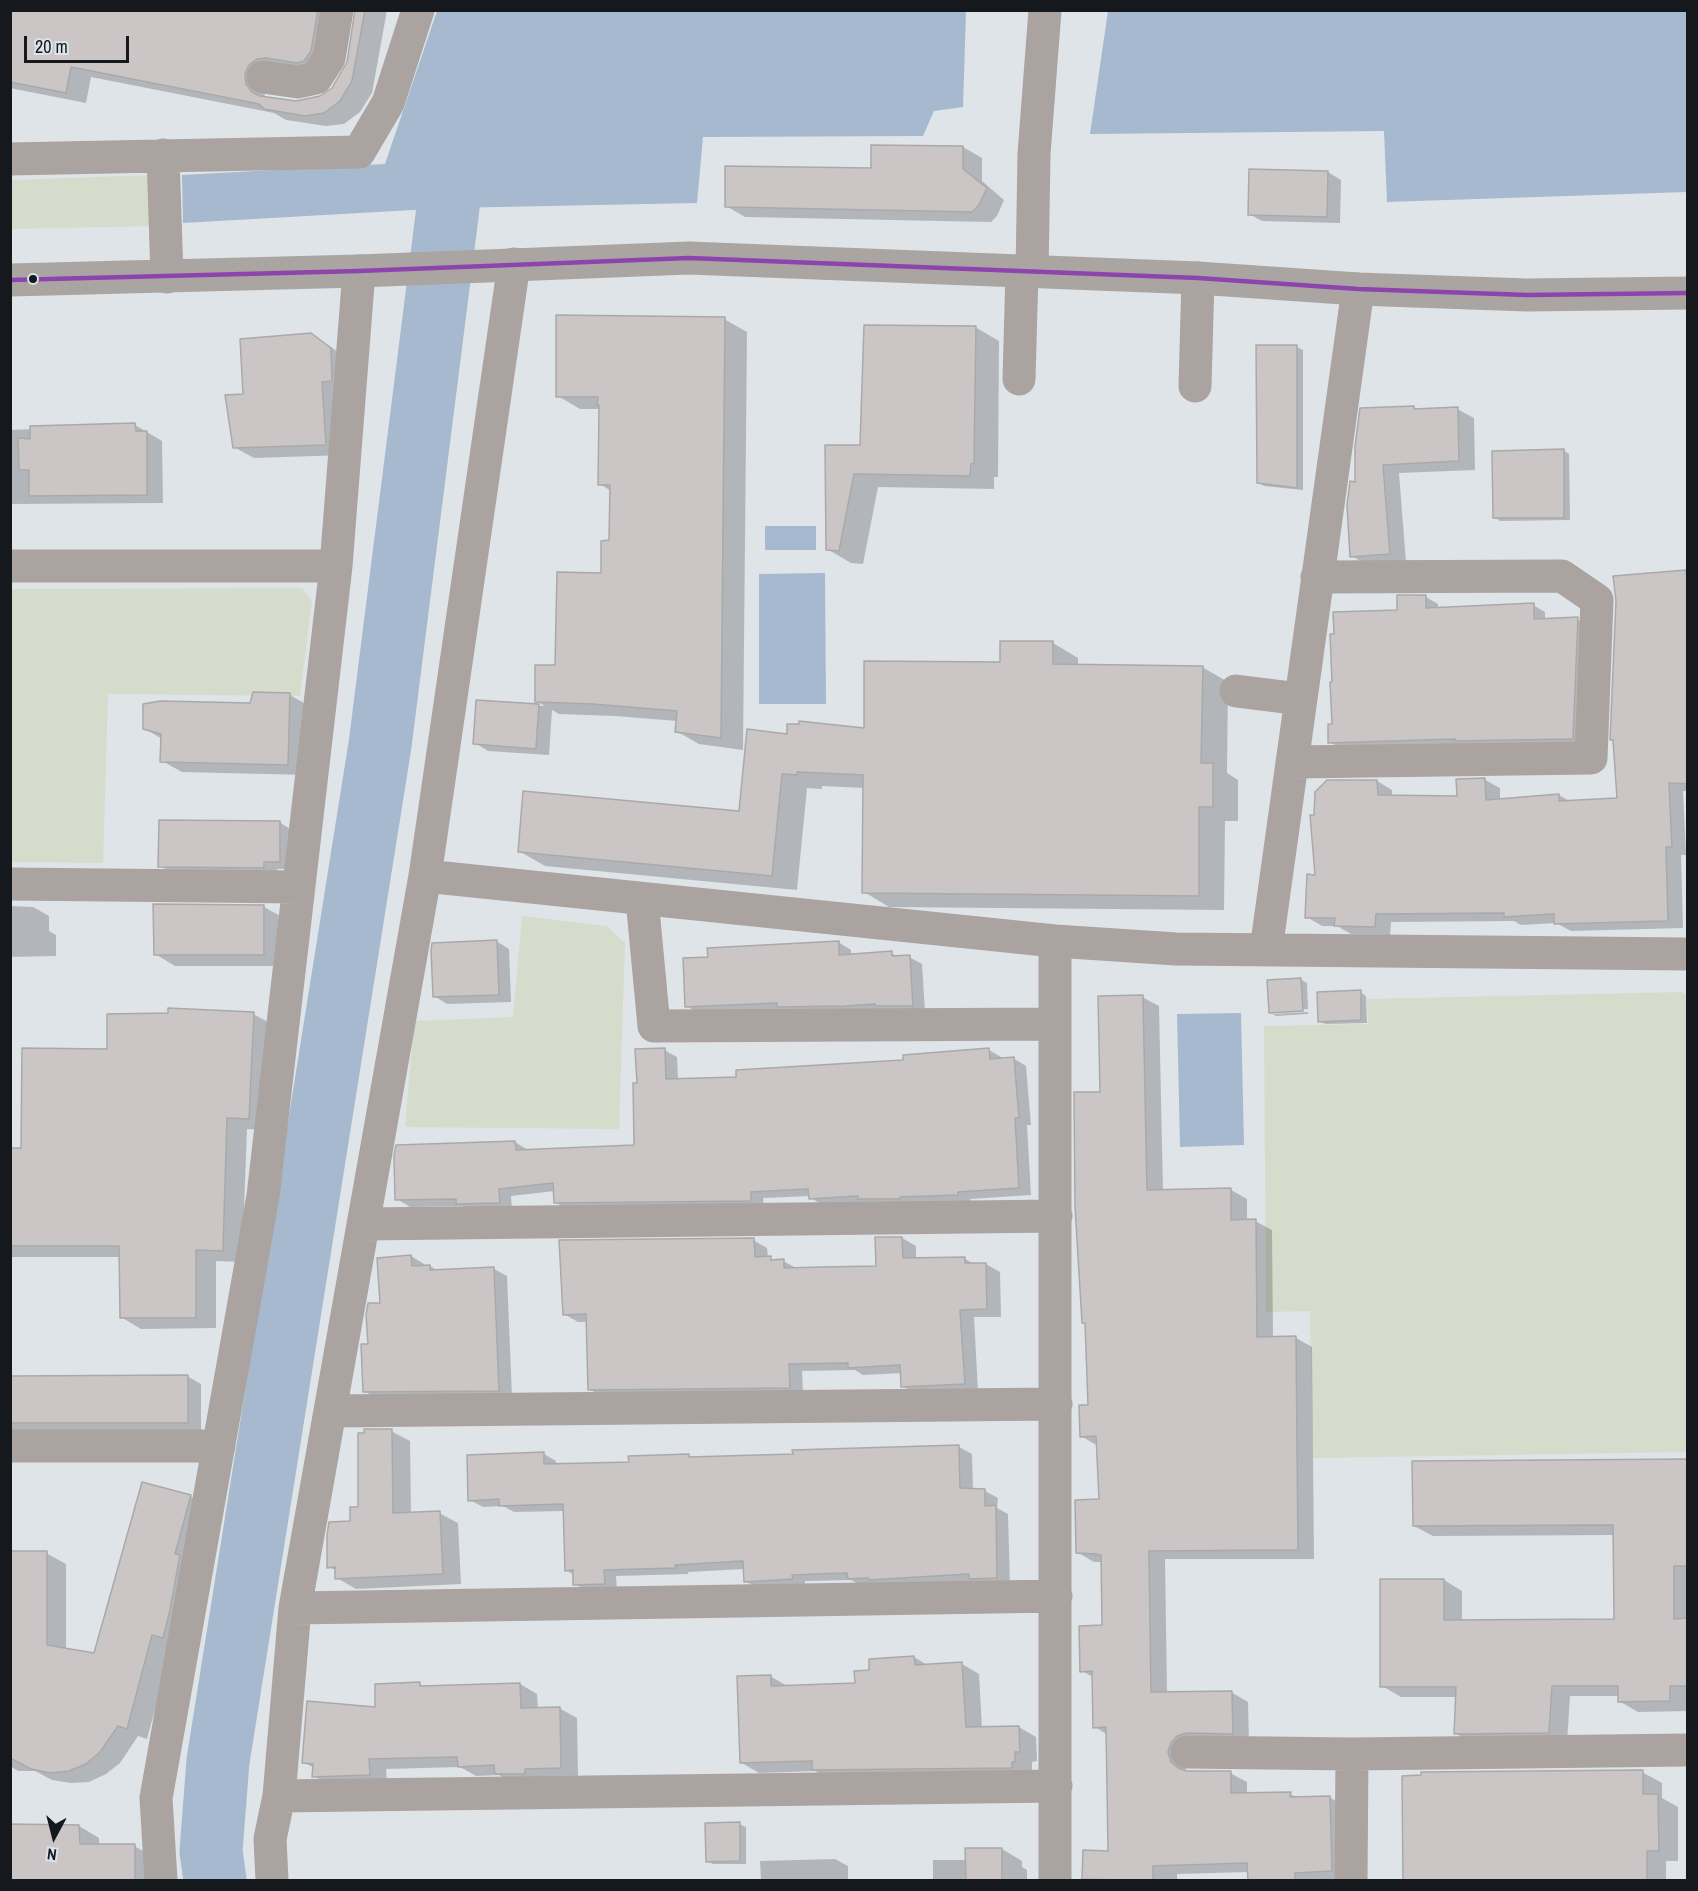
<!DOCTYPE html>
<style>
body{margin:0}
#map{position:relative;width:1698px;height:1891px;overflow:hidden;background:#dfe4e9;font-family:"Archivo Narrow",sans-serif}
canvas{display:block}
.frame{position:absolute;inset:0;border:12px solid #15181c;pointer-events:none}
.north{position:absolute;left:24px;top:1807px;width:60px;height:60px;-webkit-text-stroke:4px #dbe3ed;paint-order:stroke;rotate:187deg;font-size:16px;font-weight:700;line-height:24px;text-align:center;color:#15181c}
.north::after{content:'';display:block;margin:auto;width:21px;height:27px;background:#15181c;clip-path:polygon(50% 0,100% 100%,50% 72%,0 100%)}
.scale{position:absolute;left:24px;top:36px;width:105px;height:27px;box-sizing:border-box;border:3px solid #15181c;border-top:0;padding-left:8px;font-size:18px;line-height:21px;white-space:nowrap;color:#15181c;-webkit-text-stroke:4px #dbe3ed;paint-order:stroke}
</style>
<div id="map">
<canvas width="1698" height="1891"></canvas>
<div class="frame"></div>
<div class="north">N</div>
<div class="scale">20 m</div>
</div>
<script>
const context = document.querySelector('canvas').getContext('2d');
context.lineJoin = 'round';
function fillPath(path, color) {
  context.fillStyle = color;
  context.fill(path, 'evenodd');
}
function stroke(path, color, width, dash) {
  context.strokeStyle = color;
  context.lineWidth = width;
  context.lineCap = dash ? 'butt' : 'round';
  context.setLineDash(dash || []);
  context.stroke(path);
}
fillPath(new Path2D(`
 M152,175L158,226L11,229L10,180Z
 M302,588L312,601L300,696L108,694L103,863L11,862V589Z
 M522,916L607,926L625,943L619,1129L405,1127L414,1021L513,1017Z
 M1682,992L1688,996L1687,1452L1313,1458L1310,1311L1266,1312L1264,1026L1368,1024L1367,999Z`), '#d5dccb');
fillPath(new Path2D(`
 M437,11H966L963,107L934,111L923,136L703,137L697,203L448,208L183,223L182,175L385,164Z
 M1108,11H1687V192L1387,202L1384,131L1090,134Z
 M765,526H816V550H765Z
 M825,573L826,704H759V574Z
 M1241,1013L1244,1145L1180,1147L1177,1014Z`), '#a6b9cf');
fillPath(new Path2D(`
 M10,10H342L331,63L264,87L265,98L302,102L321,98L332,90L349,62L357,10H387L372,93L360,112L344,124L326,126L286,120L274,113L91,77L86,103L10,88Z
 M872,147H963L982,158V181L1004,200L997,216L991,222L745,217L726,206L872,169Z
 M1328,172L1341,180L1340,223L1262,221L1249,214Z
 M724,319L747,332L743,750L699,744L676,731L677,721L615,716L559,714L552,710L549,755L488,751L475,743L478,702L545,706L536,701L556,666L603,575L610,542L611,491L600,484L601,409H580L558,396Z
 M975,327L999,341L998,477H994V489L878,487L863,564L851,563L827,549L861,447Z
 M311,335L331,347L350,361L346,455L254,458L234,447L245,395Z
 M1297,347L1303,350V490L1264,486L1258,482Z
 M1414,408L1418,410L1457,409L1474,418L1475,470L1399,473L1406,563L1368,566L1352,556L1357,483Z
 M135,425L162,441L163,503L10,504V430Z
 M1563,450L1569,454L1570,520L1500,521L1494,517Z
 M1685,572L1688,573V791H1683L1686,855H1681L1683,928L1571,931L1556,923L1521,925L1514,921L1391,922L1390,935L1351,934L1337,926H1322L1307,917L1317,876L1377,781L1392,790V797L1458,798L1485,780L1500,788V800L1559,795L1571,802L1619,800Z
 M1426,597L1438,604V609L1533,605L1545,612V620L1577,619L1589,626L1585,746L1342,749L1330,742L1334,725L1398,611Z
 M1053,643L1078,658V666L1202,667L1228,682L1227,773L1238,780V821H1225L1224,910L889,907L864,892L865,788L822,786V789L807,788L797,890L545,866L519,851L741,813L788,736L865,730L1001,663Z
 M290,695L309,706L308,775L182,772L162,761V739L144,728Z
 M279,822L292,830V869H277V875L173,873L160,866Z
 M10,906L33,907L49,916V931L56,935V956L10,957Z
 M264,907L284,918V966H175L155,954Z
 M496,941L509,949L511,1002L447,1004L434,996Z
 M838,942L851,950V955L891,953L899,957H909L922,964L925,1012L699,1014L687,1006Z
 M1300,979L1307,983L1308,1009L1274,1011V1014L1308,1012V1014L1276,1016L1270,1012Z
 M1360,992L1366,996L1367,1023L1325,1024L1319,1021Z
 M1142,997L1159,1006L1163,1191L1231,1190L1247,1199V1221H1255L1272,1230L1273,1338H1296L1312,1347L1314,1559H1165L1167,1693L1231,1692L1248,1702L1249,1742L1184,1763L1187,1772L1230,1773L1247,1782V1794H1290L1298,1798L1329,1797L1346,1807L1338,1880H1249V1872L1177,1874V1880H1088L1084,1878L1110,1852L1108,1735L1095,1727L1093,1677L1082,1671L1104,1626L1103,1562H1094L1077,1552L1101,1501L1098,1446L1081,1436L1090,1406L1101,1094Z
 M253,1014L274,1025L269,1130L247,1129L242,1262L216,1261V1328L141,1329L121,1317V1257H10V1149H22L109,1051Z
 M664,1050L677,1057L678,1080L738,1078L905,1061L989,1050L1001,1057V1059L1013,1058L1026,1066L1031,1125H1027L1031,1195L970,1199L971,1201L823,1205L811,1198L810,1196L763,1198L764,1207L568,1210L555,1202V1191L511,1196L512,1209L471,1211L462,1206L410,1207L397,1199L515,1142L528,1150L636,1147L638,1085Z
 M902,1238L916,1246V1259L964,1258L975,1265L986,1264L1000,1272L1001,1317H974L978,1392L916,1394L902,1386V1373L863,1375L855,1370L802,1371L803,1395L603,1397L589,1389L588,1322H578L564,1314L753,1240L767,1248L768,1258L776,1261H783L798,1269L878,1267Z
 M411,1256L424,1264V1266H430L438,1271L494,1269L507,1276L512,1397L378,1399L364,1391L369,1345Z
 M187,1376L201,1384V1430H10V1377Z
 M391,1431L410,1441L411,1514L439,1513L458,1523L461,1584L356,1589L337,1578V1571L329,1567L359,1508Z
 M959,1447L972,1454L973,1490L985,1491L998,1498L997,1508L1008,1514L1010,1585L862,1586L851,1580L805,1581V1586L758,1588L745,1581V1569L688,1572V1574L616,1576L617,1591H587L575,1584L574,1575L566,1570L564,1511L514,1512L503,1506L483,1507L470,1500L544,1454L556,1461V1465L630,1463L689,1456L693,1458Z
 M1688,1461V1711L1638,1712L1619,1701V1696H1570L1567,1743L1474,1744L1455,1733L1457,1697H1401L1382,1686L1444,1580L1462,1591V1621L1615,1620V1535L1433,1536L1414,1526Z
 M190,1496L210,1507L147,1739L138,1736L120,1763L106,1774L89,1782L71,1783L52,1780L35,1771H18L10,1766V1553H46L66,1564V1650L95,1654Z
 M914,1657L929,1666L962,1664L979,1674L982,1728L1019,1727L1036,1737L1037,1761L1032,1762V1771L831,1780L815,1771L759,1773L742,1763L770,1676L789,1687L856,1685L871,1671Z
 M419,1684L426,1688L520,1684L537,1694L538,1709L559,1708L577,1718L578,1777L514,1784L499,1775L476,1776L460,1767L386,1769L387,1784L331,1786L314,1776V1768L304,1762L377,1709Z
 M1642,1772L1662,1783V1798L1678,1807V1861H1666V1880H1404Z
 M739,1824L746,1827V1864H713L707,1861Z
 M79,1826L99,1838V1846H134L154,1857V1880H10Z
 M1002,1849L1022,1861V1867L1027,1870V1880H933V1860H967Z
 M835,1859L848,1866V1880H761L760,1861Z`), '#0003');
stroke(new Path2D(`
 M215,1880L211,1851L218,1761L380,745L448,208`), '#a6b9cf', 63);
const building = new Path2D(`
 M10,10H318L311,51L304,61L297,63L266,58L257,59L249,65L245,74L246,84L252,92L260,96L296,101L320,96L332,88L347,62L355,10H365L352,81L340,101L324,113L305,116L264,109L259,104L71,67L66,93L10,82Z
 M871,145L963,146V169L987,188L979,205L972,212L725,207V166L871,168Z
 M1249,169L1328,171L1327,217L1248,215Z
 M556,315L725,317L721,738L675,732L677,711L592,704L535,702V665H555L557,572L601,573V541L609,540L610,485H598L599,405H597L598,397H556Z
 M864,325L976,326L974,463L971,464L970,476L854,474L839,551L826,550L825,445H860Z
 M311,333L331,348L332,381L322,382L326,445L233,448L225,395L243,394L240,339Z
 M1256,345H1297V488L1257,483Z
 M1414,406V409L1458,407L1459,461L1383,465L1390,554L1350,557L1347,505L1350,481L1355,482V446L1360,408Z
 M135,423L136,431H147V495L29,496V470H19L18,438L30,439V426Z
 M1564,449V518H1493L1492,451Z
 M1686,570L1688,594V784L1669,783L1672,847H1666L1668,921L1554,924V914L1504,917V913L1376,914L1375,927L1334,926L1335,918H1305L1307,874L1315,875L1310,815H1314L1315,792L1327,780H1377L1378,795L1457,796L1456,779L1485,778L1486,800L1559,794V801L1617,798L1613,740H1610L1616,601L1613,576Z
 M1397,595H1426V608L1534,603V619L1578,617L1573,739L1455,741V739L1328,743V724H1332L1330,682H1332L1330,634H1334L1333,612L1397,610Z
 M1000,641H1053V664L1203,666L1201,763H1213V807H1199V896L862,893L863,775L797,772V775L782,774L772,876L518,852L523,791L739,811L747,729L787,734V724H799V721L864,728V661L1000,662Z
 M253,692L290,693L288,765L160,762L161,734L143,729V704L160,701L250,703Z
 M476,700L539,704L536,749L473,744Z
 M159,820L280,821V862H264V868L158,867Z
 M153,904L264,905V955H154Z
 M497,940L499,995L433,997L431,950L432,943Z
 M839,941V955L892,951V956L910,955L913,1006H875V1004L845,1006L777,1007V1003L685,1007L683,958L708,957L707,948Z
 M1301,978L1303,1011L1269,1013L1267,980Z
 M1361,990V1020L1318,1022L1317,992Z
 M1143,995L1147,1190L1231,1188V1220L1256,1219L1257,1337L1296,1336L1298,1550L1149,1551L1151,1692L1232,1691L1233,1734L1187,1733L1177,1736L1171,1743L1168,1752L1171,1762L1178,1768L1187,1771H1231V1793L1291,1792L1290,1797L1330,1796L1332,1871L1295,1873V1881H1248L1247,1863L1153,1866V1881L1082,1879L1083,1850L1108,1851L1106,1727L1093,1728L1092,1671L1080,1672L1079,1626L1102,1625L1101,1555H1096L1097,1554L1076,1553L1075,1500L1099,1499L1096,1436L1080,1437L1079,1405H1088L1085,1323H1082L1075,1206L1074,1092H1100L1098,996Z
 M168,1008L254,1012L249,1119L227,1118L223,1251L196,1250V1318H120L119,1246H10V1148H21L22,1048L107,1049V1014L168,1013Z
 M665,1048L666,1079L736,1077V1070L903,1060V1055L989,1048L990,1059L1014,1057L1019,1118H1015L1019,1188L958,1192V1195L900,1197V1199H858V1196L809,1199L808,1189L751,1192V1201L554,1203L553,1183L499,1189L500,1203L456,1204V1199L395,1200L394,1156L396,1145L515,1141L516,1150L634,1145L633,1083H637L635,1049Z
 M875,1237H902L903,1258L965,1257V1263H986L987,1309L960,1310L965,1384L901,1387L900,1365L848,1368V1363L789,1364L790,1388L588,1390L586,1314L563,1315L559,1240L754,1238L755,1257L771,1256V1260L784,1259V1268L822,1267L876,1266Z
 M411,1255L412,1266L430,1265V1270L494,1267L499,1391L363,1392L361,1344H368L366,1315L368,1303H380L377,1258Z
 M188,1375V1423H10V1376Z
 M364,1429H392L393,1513L440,1511L443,1574L335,1579V1567L327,1568V1535L329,1522L350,1521V1507H358V1433H364Z
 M959,1445L960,1488L985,1489V1506L996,1505L997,1578L969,1579V1574L868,1580V1578L848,1579L847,1573L792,1575L793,1579L744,1582L743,1561L675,1565L676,1568L604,1570L605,1584L573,1585V1570L565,1571L563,1504L499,1506V1499L468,1501L467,1455L544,1452V1464L629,1462L628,1456L689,1454V1457L793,1454L792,1450Z
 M1688,1459V1566H1674V1619L1688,1618V1686H1670V1701L1618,1702V1686H1552L1549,1733L1454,1734L1456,1687H1380V1579H1444V1620L1614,1619L1613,1525L1413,1526L1412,1461Z
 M142,1482L191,1495L175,1554L180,1555L170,1610L163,1638L152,1635L127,1729L118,1726L100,1752L86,1764L69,1771L50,1773L31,1769L10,1758V1551H47V1645L94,1653Z
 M914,1656L915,1665L962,1662L966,1727L1019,1726L1020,1752H1015V1762H1012V1768L812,1770V1761L740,1763L737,1676L771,1675V1686L855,1683L854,1671L869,1670V1659Z
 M420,1682V1686L520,1683L521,1708L560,1707L561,1768L525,1769V1774H495L494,1765L458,1767L457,1757L369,1759L370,1775L312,1777L313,1764L302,1763L307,1701L375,1707V1684Z
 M1643,1770V1794H1658L1659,1851H1647V1881H1403L1402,1776L1421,1775V1772Z
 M740,1822V1861L706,1862L705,1823Z
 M10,1824L79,1825L80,1844H135V1881H10Z
 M965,1848H1002V1881H966Z`);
fillPath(building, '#cbc5c5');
stroke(building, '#a9a9aa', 1.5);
stroke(new Path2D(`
 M263,77L298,82L316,78L329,58L337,10
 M163,155L167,277
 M10,159L359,152L388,103L418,10
 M1032,272L1034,154L1045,10
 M1019,379L1022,272
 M1195,386L1198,278
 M10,566H336
 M1236,691L1300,699
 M1292,762L1591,758L1597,600L1562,576L1317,577
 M425,876L1055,941L1176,949L1688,954
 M10,884L299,887
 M642,899L654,1026L1055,1024
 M1266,950L1358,289
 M363,1224L1056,1216
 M331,1411L1056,1404
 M10,1446H219
 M295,1608L1056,1596
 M1187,1752L1352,1754L1688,1750
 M279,1796L1056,1786
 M161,1880L156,1798L263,1196L336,566L359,271
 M272,1880L270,1839L279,1796L295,1608L425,876L514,264
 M1055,1880V941
 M1351,1880L1352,1754`), '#aaa3a0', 33);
stroke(new Path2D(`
 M10,280L359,271L689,258L1198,278L1358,289L1527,295L1688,293`), '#aba5a2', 33);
stroke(new Path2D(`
 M10,280L359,271L689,258L1198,278L1358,289L1527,295L1688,293`), '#8e44ad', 4.5);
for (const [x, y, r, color] of [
 [33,279,5,"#15181c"]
]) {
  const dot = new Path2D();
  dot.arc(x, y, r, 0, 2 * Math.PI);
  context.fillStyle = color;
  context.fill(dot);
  stroke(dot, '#dbe3ed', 2);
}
</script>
